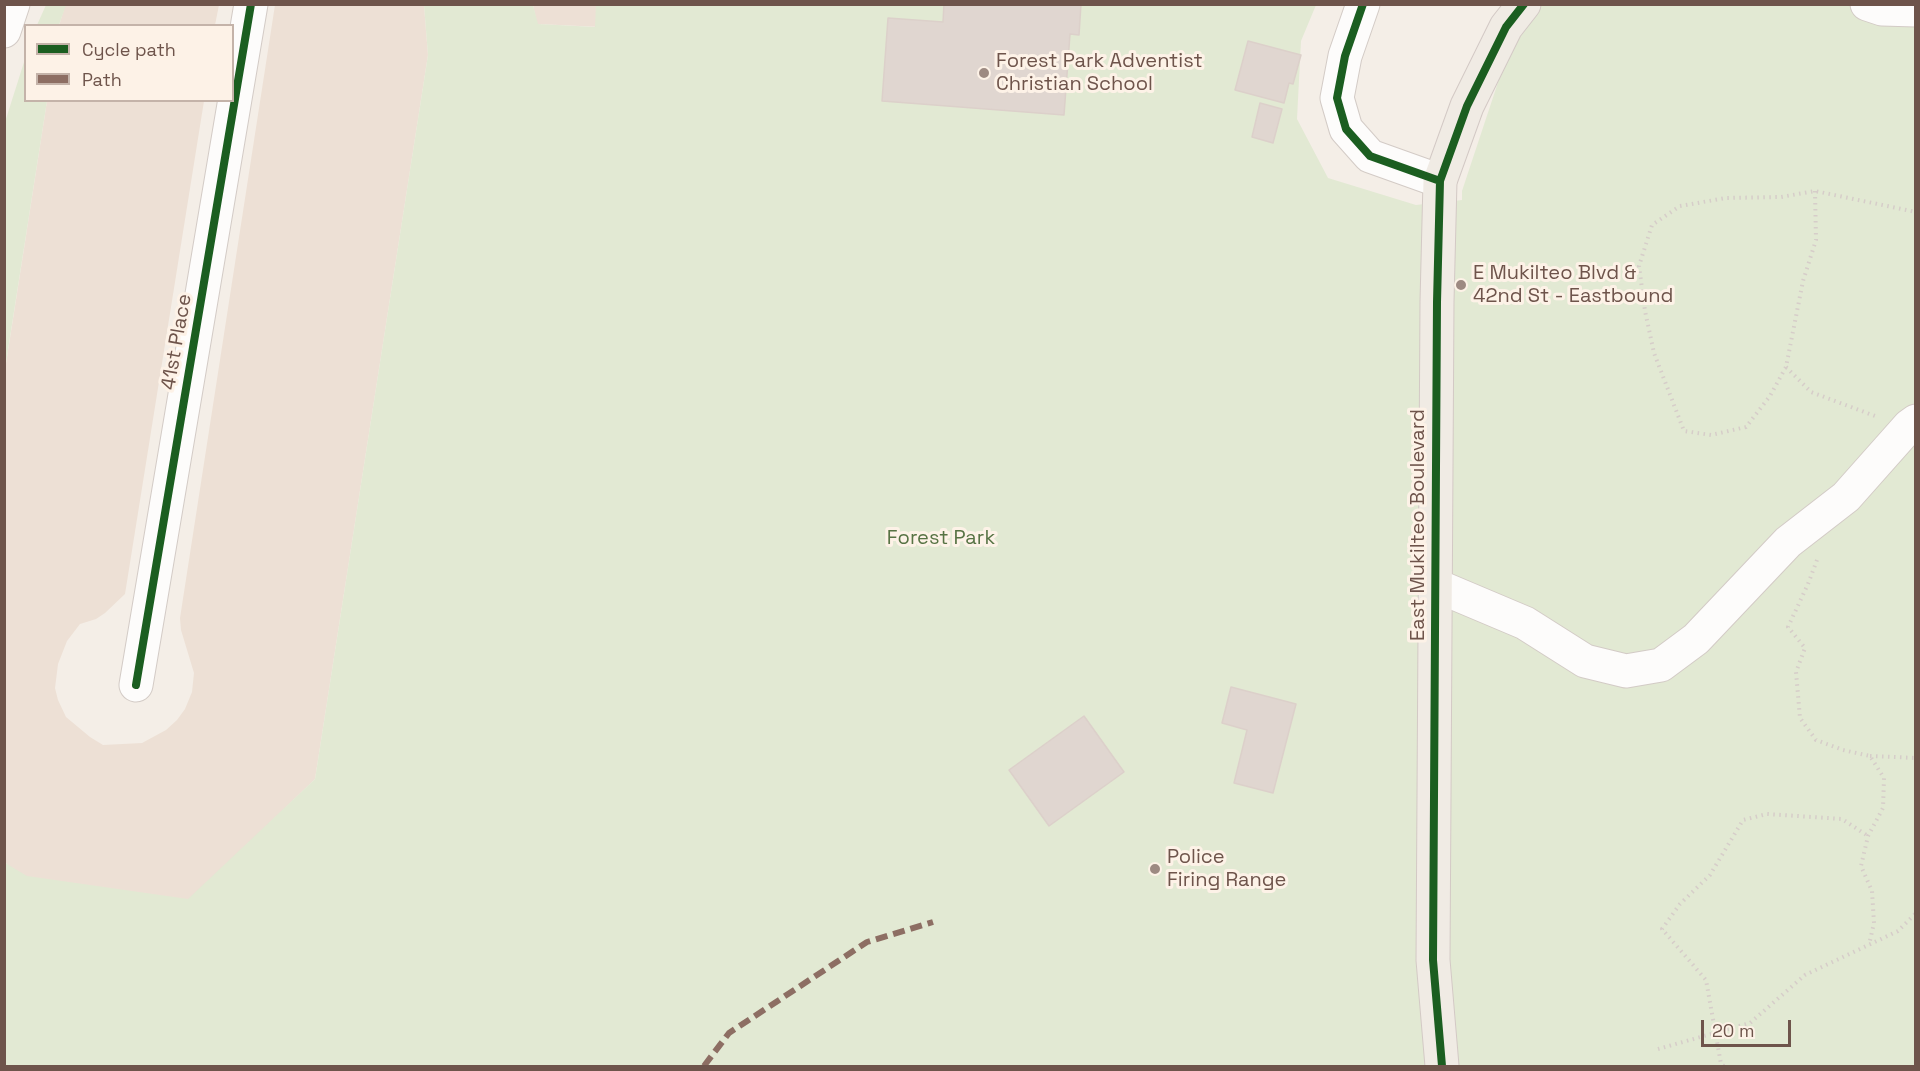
<!DOCTYPE html>
<style>
body{margin:0}
#map{position:relative;width:1920px;height:1071px;overflow:hidden;background:#f4eee7;font-family:"Space Grotesk",sans-serif}
canvas{display:block}
.frame{position:absolute;inset:0;border:6px solid #6e544b;pointer-events:none}
.legend{position:absolute;left:24px;top:24px;width:210px;height:78px;box-sizing:border-box;background:#fdf2e7;border:2px solid #c4b3a9;margin:0;padding:8px 10px;list-style:none;font-size:18px;color:#6e544b}
.legend li{display:flex;align-items:center;gap:12px;height:30px}
.legend b{width:30px;border:2px solid #c4b3a9}
.scale{position:absolute;left:1701px;top:1020px;width:90px;height:27px;box-sizing:border-box;border:3px solid #6e544b;border-top:0;padding-left:8px;font-size:18px;line-height:21px;white-space:nowrap;color:#6e544b;-webkit-text-stroke:4px #fdf2e7;paint-order:stroke}
</style>
<div id="map">
<canvas width="1920" height="1071"></canvas>
<div class="frame"></div>
<ul class="legend">
<li><b style="height:8px;background:#1b5e20"></b>Cycle path</li>
<li><b style="height:8px;background:#8d6e63"></b>Path</li>
</ul>
<div class="scale">20 m</div>
</div>
<script>
const context = document.querySelector('canvas').getContext('2d');
context.lineJoin = 'round';
function fillPath(path, color) {
  context.fillStyle = color;
  context.fill(path, 'evenodd');
}
function stroke(path, color, width, dash) {
  context.strokeStyle = color;
  context.lineWidth = width;
  context.lineCap = dash ? 'butt' : 'round';
  context.setLineDash(dash || []);
  context.stroke(path);
}
function drawText(font, color, halo, rows, align = 'center') {
  context.font = font + ' "Space Grotesk",sans-serif';
  context.lineWidth = 6;
  context.setLineDash([]);
  context.textBaseline = 'middle';
  context.strokeStyle = halo;
  context.fillStyle = color;
  for (const [text, x, y, turn = 0] of rows) {
    context.save();
    context.translate(x, y);
    context.rotate((+turn || 0) * Math.PI / 180);
    context.textAlign = isNaN(turn) ? turn : align;
    if (halo) context.strokeText(text, 0, 0);
    context.fillText(text, 0, 0);
    context.restore();
  }
}
fillPath(new Path2D(`
 M65,5H219L215,25L59,26Z
 M275,5H424L428,55L315,779L190,900L15,878L5,861V370L47,101H204L125,594L105,613L96,619L80,624L67,641L58,664L55,688L58,700L66,717L90,737L103,745L142,743L166,730L177,720L185,709L192,692L194,673L181,630L180,618Z
 M533,5H647L645,29L537,24Z`), '#ede0d5');
fillPath(new Path2D(`
 M596,4L1316,5L1301,41L1297,119L1328,178L1416,205L1462,200V191L1516,28L1538,5H1915V1066H5L4,861L7,864L27,876L188,899L315,779L428,55L424,5H533L538,24L595,27Z
 M46,5H66L59,25H37Z
 M25,59L26,100L47,101L5,369V122Z`), '#e2e9d3');
const building = new Path2D(`
 M944,4H1081L1079,35L1070,34L1064,115L882,101L888,18L943,22Z
 M1248,41L1301,55L1293,84L1289,83L1284,103L1235,90Z
 M1260,103L1282,109L1273,143L1252,137Z
 M1231,687L1296,704L1273,793L1234,783L1247,730L1222,723Z
 M1084,716L1124,772L1049,826L1009,770Z`);
fillPath(building, '#e0d6d0');
stroke(building, '#dcd0ca', 1.5);
const minor = new Path2D(`
 M1363,4L1345,56L1337,98L1346,129L1370,156L1440,181
 M1867,4L1882,9L1916,10
 M4,31L13,4
 M1435,585L1525,623L1585,661L1626,671L1661,665L1696,639L1788,542L1846,497L1909,426L1916,421
 M136,685L251,4`);
const major = new Path2D(`
 M1442,1066L1433,960L1437,302L1440,181L1467,106L1506,27L1524,4`);
stroke(minor, '#d3cbc6', 35);
stroke(major, '#d3c9c5', 35);
stroke(new Path2D(`
 M1815,191L1816,240L1803,281L1786,367L1770,396L1746,427L1711,435L1684,431L1654,353L1645,311L1639,266L1652,225L1680,206L1726,198L1781,197L1815,191L1916,212
 M1786,367L1811,392L1875,416
 M1817,560L1808,584L1788,627L1805,648L1796,672L1800,718L1816,740L1843,750L1870,756L1884,778L1883,808L1868,836L1861,866L1872,891L1874,923L1869,945
 M1870,756L1916,758
 M1658,1049L1750,1023L1805,975L1898,931L1916,913
 M1724,1066L1721,1064L1706,980L1662,929L1680,904L1710,875L1743,820L1767,814L1842,819L1868,836`), '#d6cdc9', 4, [1.5, 4.5]);
stroke(minor, '#fdfcfb', 33);
stroke(major, '#f0ebe4', 33);
stroke(new Path2D(`
 M704,1066L729,1033L867,942L933,922`), '#8d6e63', 6, [12, 6]);
stroke(new Path2D(`
 M1363,4L1345,56L1337,98L1346,129L1370,156L1440,181
 M136,685L251,4
 M1442,1066L1433,960L1437,302L1440,181L1467,106L1506,27L1524,4`), '#1b5e20', 8);
for (const [x, y, r, color] of [
 [984,73,6,"#9d8a82"],
 [1461,285,6,"#9d8a82"],
 [1155,869,6,"#9d8a82"]
]) {
  const dot = new Path2D();
  dot.arc(x, y, r, 0, 2 * Math.PI);
  context.fillStyle = color;
  context.fill(dot);
  stroke(dot, '#fdf2e7', 2);
}
drawText('20px', '#6e544b', '#fdf2e7', [
 ["Forest Park Adventist",996,62],
 ["Christian School",996,85],
 ["E Mukilteo Blvd &",1473,274],
 ["42nd St - Eastbound",1473,297],
 ["Police",1167,858],
 ["Firing Range",1167,881]
], 'left');
drawText('20px', '#6e544b', '#fdf2e7', [
 ["41st Place",177,342,-80],
 ["East Mukilteo Boulevard",1419,525,-90]
]);
drawText('20px', '#577344', '#fdf2e7', [
 ["Forest Park",941,539]
]);
</script>
